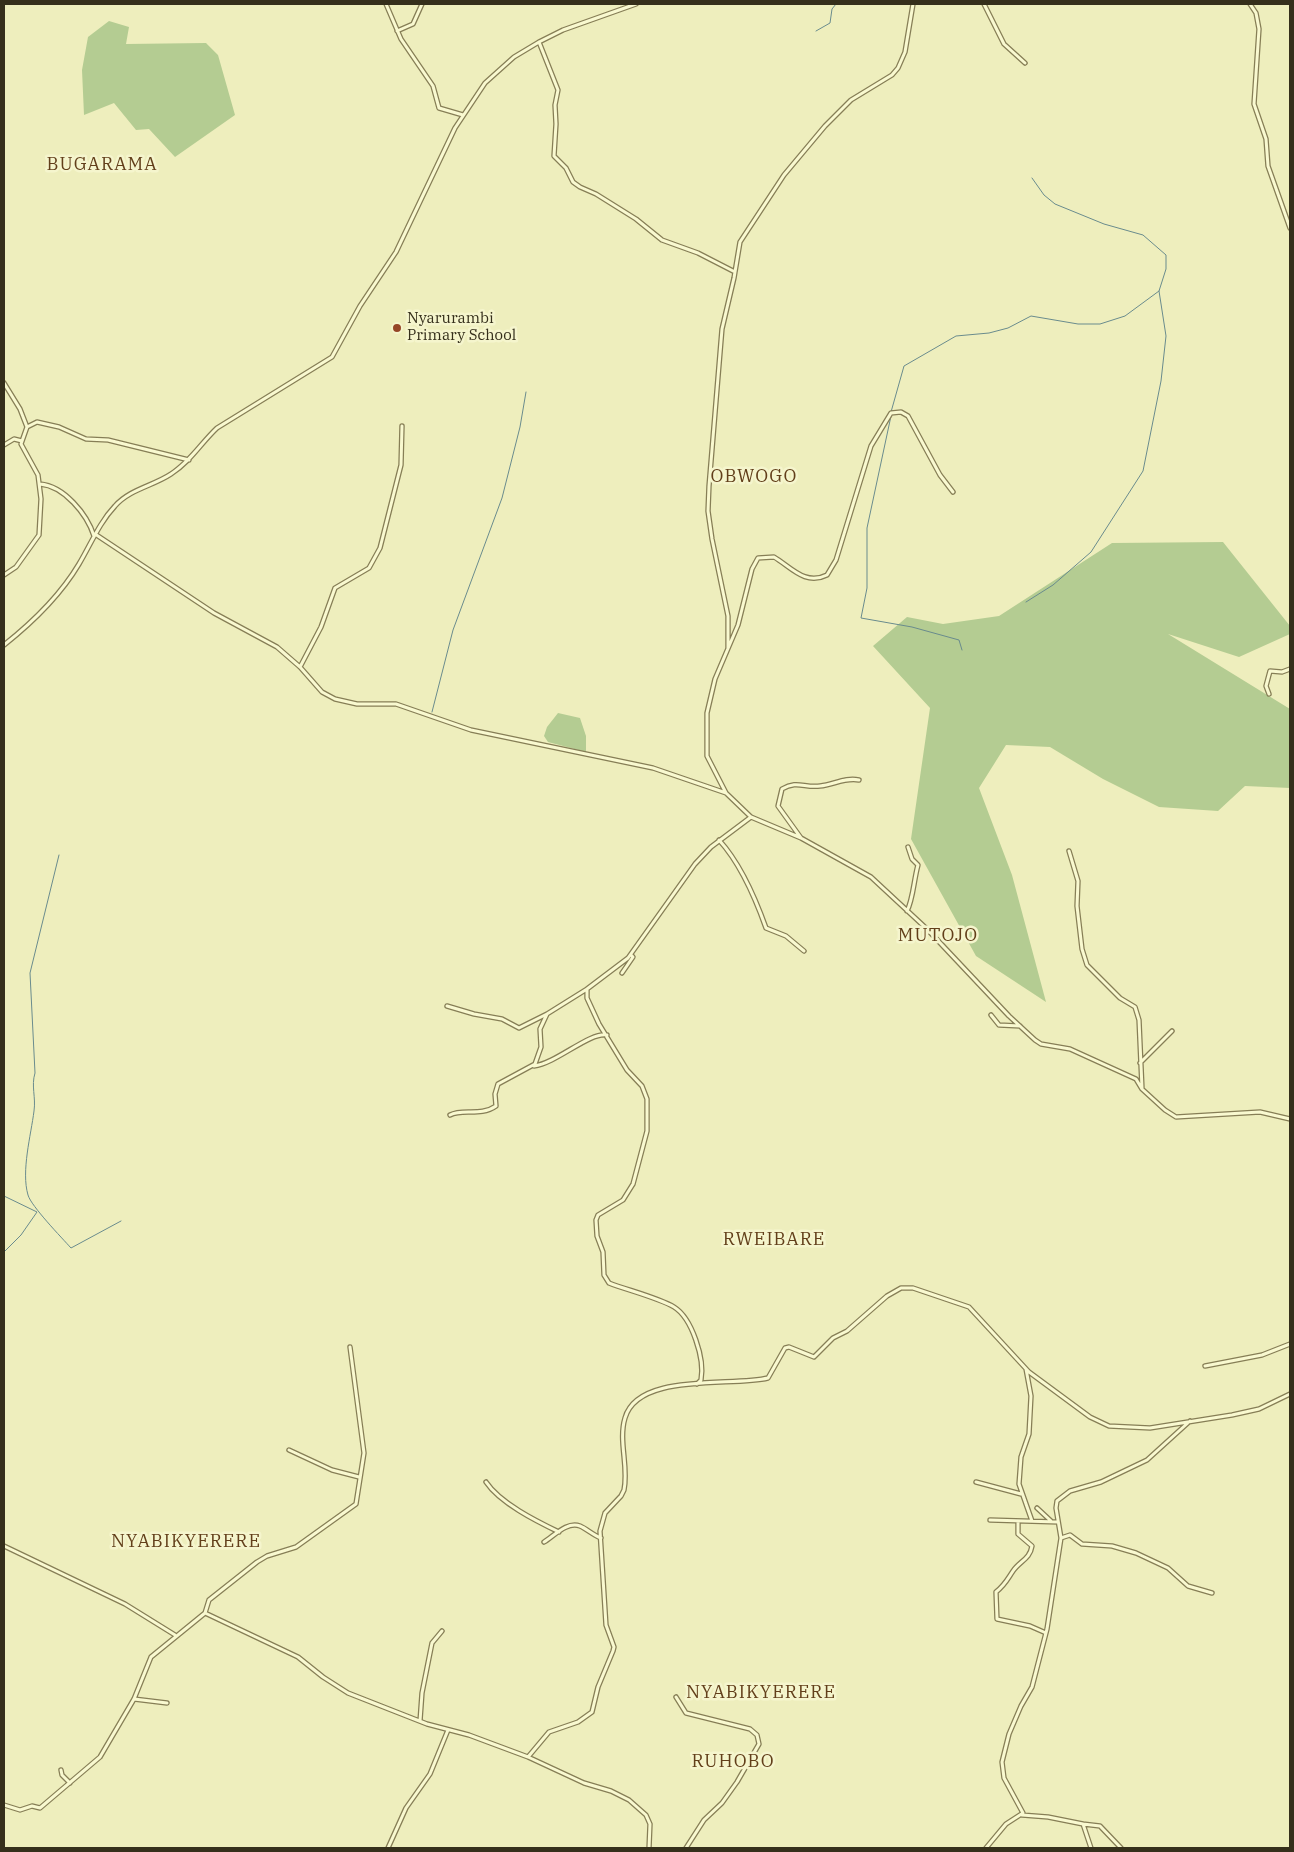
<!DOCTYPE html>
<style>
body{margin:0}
#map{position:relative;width:1294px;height:1852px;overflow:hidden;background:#eeeebd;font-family:"IBM Plex Serif",serif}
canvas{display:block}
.frame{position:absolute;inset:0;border:5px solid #352f1b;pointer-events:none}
</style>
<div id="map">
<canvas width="1294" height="1852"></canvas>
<div class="frame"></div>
</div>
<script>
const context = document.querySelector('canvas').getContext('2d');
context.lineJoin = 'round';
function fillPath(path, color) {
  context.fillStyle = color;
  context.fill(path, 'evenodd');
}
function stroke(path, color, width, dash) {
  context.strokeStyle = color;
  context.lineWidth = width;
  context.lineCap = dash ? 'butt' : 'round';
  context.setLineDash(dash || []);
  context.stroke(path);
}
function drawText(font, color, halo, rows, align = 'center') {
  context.font = font + ' "IBM Plex Serif",serif';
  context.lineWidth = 5;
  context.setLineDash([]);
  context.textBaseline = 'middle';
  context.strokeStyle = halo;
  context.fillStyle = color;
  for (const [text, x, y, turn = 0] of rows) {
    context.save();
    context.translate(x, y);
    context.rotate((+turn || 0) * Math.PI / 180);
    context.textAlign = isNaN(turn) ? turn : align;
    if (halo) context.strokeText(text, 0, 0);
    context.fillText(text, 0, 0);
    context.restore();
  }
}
fillPath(new Path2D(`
 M109,21L129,27L126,44L206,43L218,55L235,115L175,157L149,129L136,130L114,103L84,115L82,70L88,37Z
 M1223,542L1290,626V634L1239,657L1168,634L1290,709V788L1245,786L1218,811L1159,807L1103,779L1050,747L1006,745L979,788L1012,875L1046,1002L976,956L911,839L930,708L873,646L907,617L943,624L999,616L1112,543Z
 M558,713L580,718L586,736V752L548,742L544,736L547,727Z`), '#b4cc92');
stroke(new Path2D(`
 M816,31L830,23L832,9L836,4
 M891,412L904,366L956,336L989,333L1008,328L1031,316L1078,324H1100L1125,316L1159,291
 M891,416L867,528V588L861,618L912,627L959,640L962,650
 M1026,602L1053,585L1091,552L1143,471L1161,381L1166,336L1159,291L1166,269V255L1143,235L1104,224L1055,204L1044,195L1032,178
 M432,712L453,630L502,498L520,427L526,392
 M59,855L30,973L35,1073C31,1086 36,1097 34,1111C31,1135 21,1171 28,1195C31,1206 62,1238 71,1248L121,1221
 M4,1196L37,1212L21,1235L4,1252`), '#698b8d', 1);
const minor = new Path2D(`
 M386,4L401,39L433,86L439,108L463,115
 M984,4L1004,44L1025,63
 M1250,4L1256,13L1259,29L1254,104L1266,139L1268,166L1290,228
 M397,31L413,24L422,4
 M539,42L558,90L555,105L556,124L554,156L566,168L573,182L580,187L596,194L636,219L662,240L698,253L735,272
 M4,383L20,409L27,427
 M4,445L14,439L22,441
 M40,484C64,486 87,514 94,536
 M95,534L214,613L277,647L300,667L322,692L335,699L357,704H396L471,730L653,768L726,793L751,817L801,838L871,877L927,929L1009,1016L1035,1040L1041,1044L1070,1049L1136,1079L1142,1089L1165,1110L1176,1117L1260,1112L1290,1119
 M4,575L16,567L39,535L41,499L38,475L21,444L27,427L37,422L59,427L86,439L108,440L189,460
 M4,645C33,622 60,596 79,564C91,544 99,523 115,506C130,489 153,486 171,474C190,462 201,443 217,428L332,357L360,306L396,252L455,128L485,83L514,57L539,42L563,30L636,4
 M728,648V616L712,539L708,511L709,486L722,329L734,278L740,242L784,175L825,126L851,100L892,75L898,68L905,52L913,4
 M300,667L321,627L335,588L369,568L380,548L401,465L402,426
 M1269,694L1266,686L1270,671L1282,672L1290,669
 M726,793L707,756V713L715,679L738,625L752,569L758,558L774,557C791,567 805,586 827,575L836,560L871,446L891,413L901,412L908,416L940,475L953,492
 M801,838L778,806L782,789C797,780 804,788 820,786C833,785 845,777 859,780
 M719,840C741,864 755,897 766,928L786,936L804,951
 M1069,851L1078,881L1077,906L1082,949L1087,965L1120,998L1135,1007L1139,1020L1142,1088
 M907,911C913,900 914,879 918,865L912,859L908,847
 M622,973L633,957L631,955
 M447,1006L474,1014L502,1019L519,1028L547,1014
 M991,1015L999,1025L1020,1026
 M1140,1063L1172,1031
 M534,1066C557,1063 589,1032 607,1035
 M450,1115C463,1108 480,1117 496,1106L495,1094L498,1084L535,1064L541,1047L540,1029L547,1014L587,989
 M350,1347L364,1453L356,1504L296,1547L267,1556L257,1562L209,1600L205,1613L298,1657L323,1677L348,1693L427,1724L469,1735L528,1757L584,1783L611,1791L629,1800L646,1815L650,1824L649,1848
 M1205,1366L1262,1355L1290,1344
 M1026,1369L1031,1396L1029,1434L1021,1457L1019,1484L1032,1521
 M697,1384L701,1380C705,1359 692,1318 674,1307C659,1298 627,1290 609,1283L604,1275L603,1252L597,1236L596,1220L598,1215L623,1200L633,1184L647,1131V1099L642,1086L627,1070L599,1024L587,998V989L628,958L695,864L711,847L751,817
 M289,1450L332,1470L359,1477
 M486,1482C500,1503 536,1521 559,1532
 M976,1482L1021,1494
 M1037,1508L1051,1521
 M990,1520L1058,1522
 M1018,1522V1534L1032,1546C1030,1559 1020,1561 1013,1571C1007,1580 1005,1585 996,1592L997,1619L1030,1626L1046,1633
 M1061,1538L1070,1535L1082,1544L1112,1546L1136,1553L1168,1568L1188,1586L1212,1593
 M544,1542C554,1536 567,1521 580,1526C587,1529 593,1535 601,1538
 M4,1546L125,1604L175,1635
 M676,1697L686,1713L750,1729L757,1735L759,1744L737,1782L722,1803L704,1820L686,1848
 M134,1699L167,1703
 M420,1721L422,1693L432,1643L442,1631
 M528,1757L549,1732L578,1722L592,1712L598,1687L613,1651L614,1647L606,1625L600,1531L605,1513L621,1496L624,1490C629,1467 618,1441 625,1418C638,1372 732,1387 768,1378L785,1348L789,1347L814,1357L833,1338L847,1331L887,1296L901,1288H913L969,1307L1029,1372L1090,1417L1109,1426L1150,1428L1232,1415L1259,1409L1290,1394
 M61,1770L62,1775L70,1783
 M4,1805L20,1810L32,1806L40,1808L100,1757L134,1699L151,1657L205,1613
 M1022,1815L1048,1817L1083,1824L1091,1848
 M1083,1824L1100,1826L1121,1848
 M388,1848L406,1808L430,1774L448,1730
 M986,1848L1006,1824L1023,1813L1004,1778L1002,1762L1009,1734L1021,1706L1032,1687L1047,1629L1061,1538L1056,1508L1057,1501L1070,1491L1101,1482L1147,1460L1190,1421`);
stroke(minor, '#867e56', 5.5);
stroke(minor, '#f9f9d0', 3);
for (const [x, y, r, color] of [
 [397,328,5,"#954626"]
]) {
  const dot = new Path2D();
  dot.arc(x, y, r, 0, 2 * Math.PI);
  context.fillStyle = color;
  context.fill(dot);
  stroke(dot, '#f5f5cd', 2);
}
drawText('15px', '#352f1b', '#f5f5cd', [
 ["Nyarurambi",407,319],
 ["Primary School",407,336]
], 'left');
context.letterSpacing = '1px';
drawText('18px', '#623f1a', '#f5f5cd', [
 ["BUGARAMA",102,165],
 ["OBWOGO",754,477],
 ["MUTOJO",938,936],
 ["RWEIBARE",774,1240],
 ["NYABIKYERERE",186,1542],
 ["NYABIKYERERE",761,1693],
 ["RUHOBO",733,1762]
]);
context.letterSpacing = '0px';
</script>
